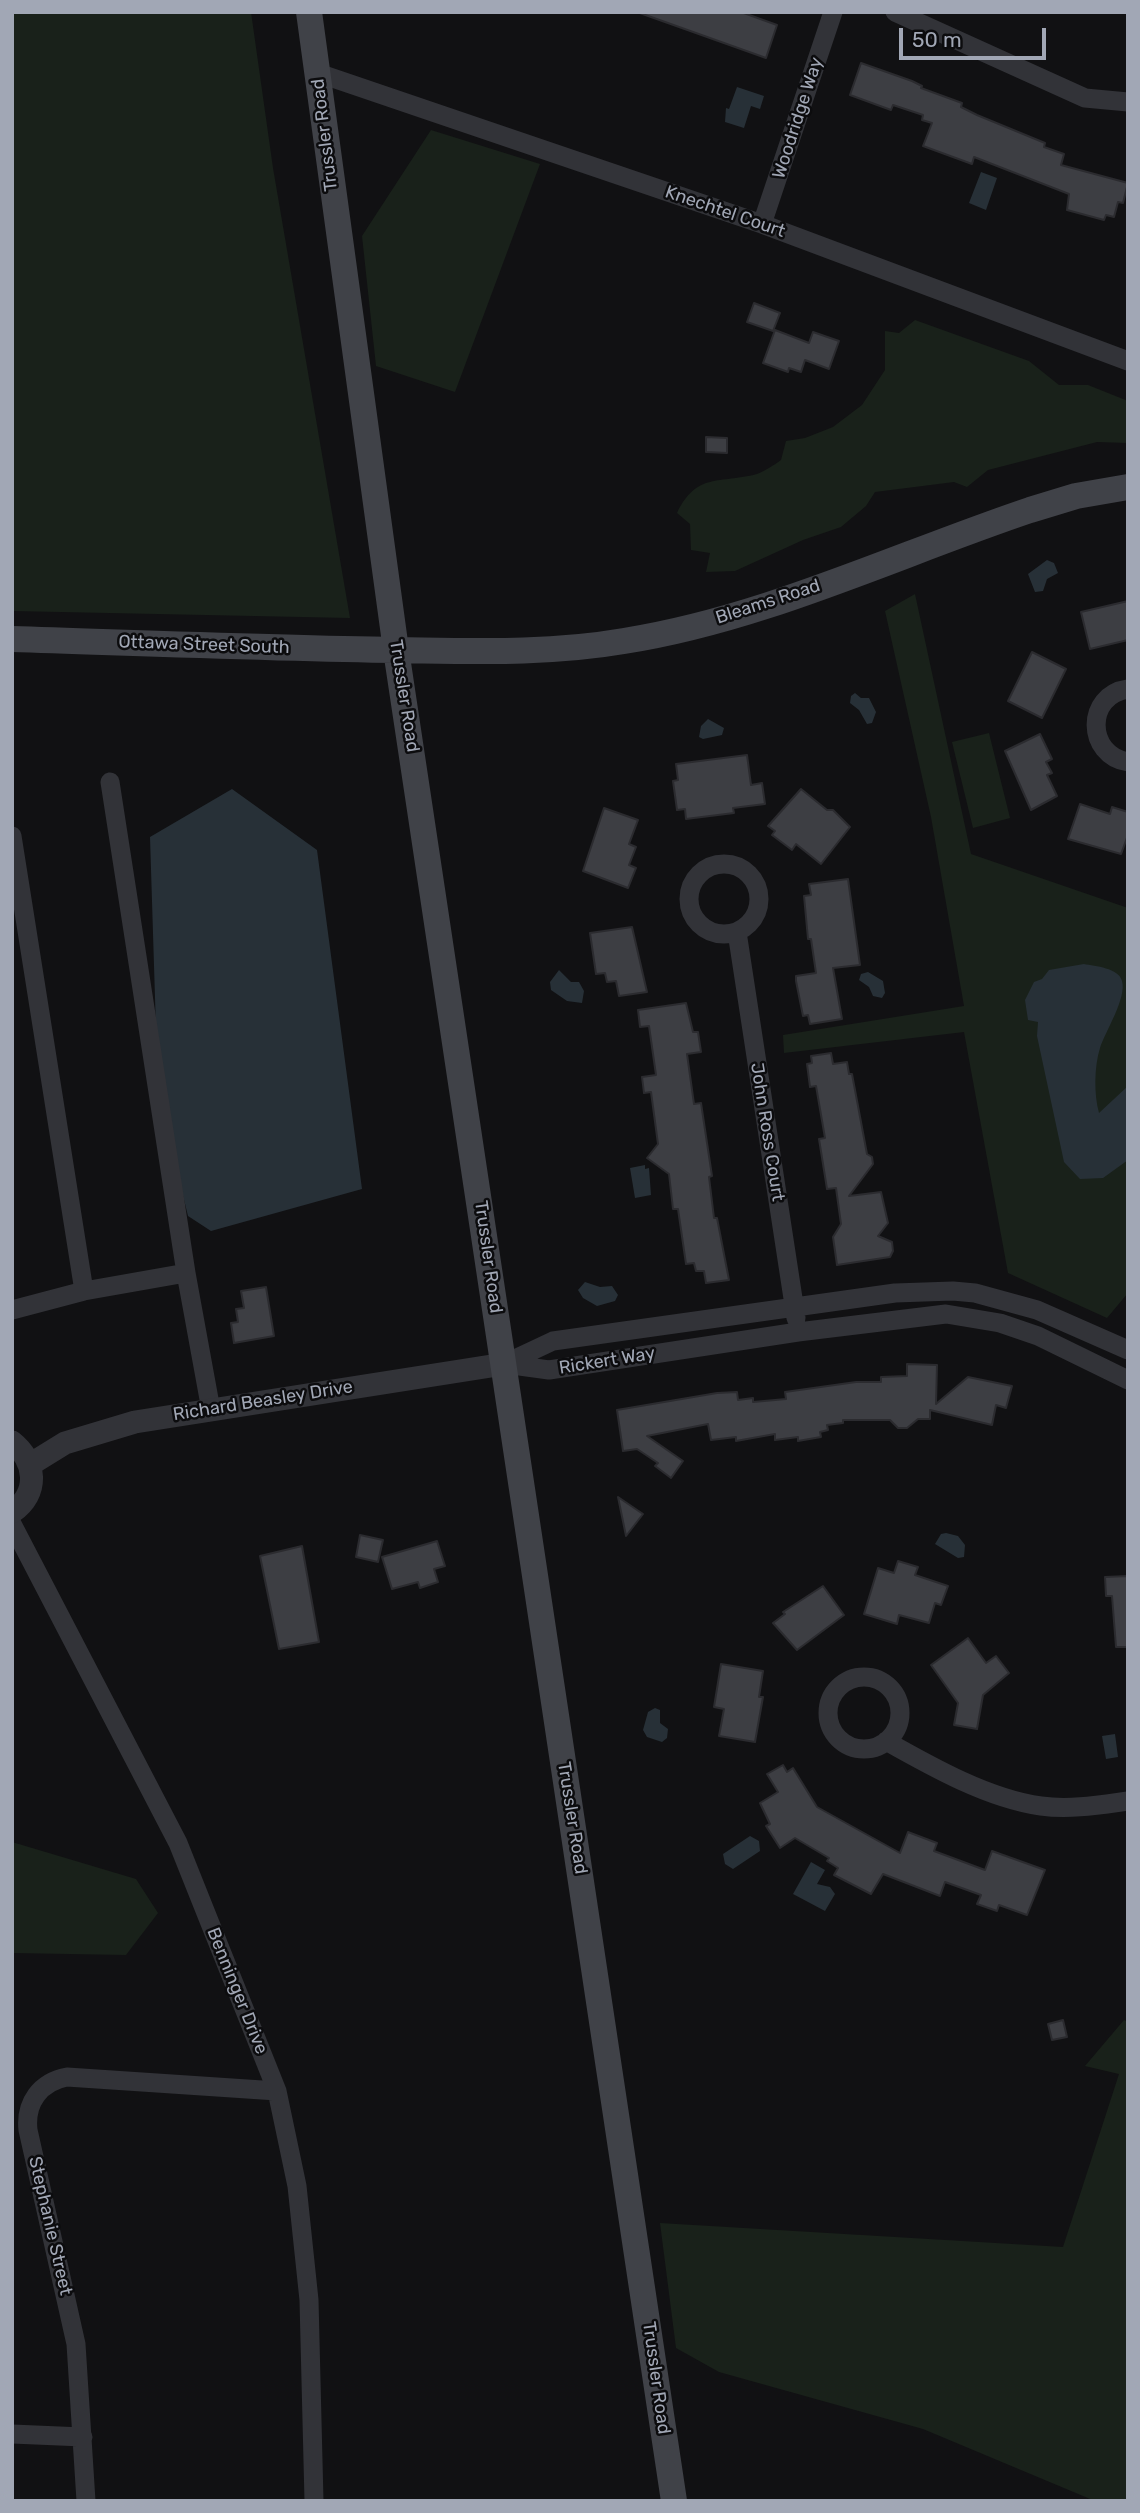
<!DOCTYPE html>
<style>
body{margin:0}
#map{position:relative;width:1140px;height:2513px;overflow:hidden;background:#111113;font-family:Rubik,sans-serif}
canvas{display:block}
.frame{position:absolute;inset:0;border:14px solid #a1a7b5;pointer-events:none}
.scale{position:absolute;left:899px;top:28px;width:147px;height:32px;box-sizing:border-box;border:4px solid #a1a7b5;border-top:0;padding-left:9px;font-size:21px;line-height:24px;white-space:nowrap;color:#a1a7b5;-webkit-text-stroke:5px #0c0c0e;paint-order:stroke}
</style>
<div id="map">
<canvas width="1140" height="2513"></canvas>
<div class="frame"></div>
<div class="scale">50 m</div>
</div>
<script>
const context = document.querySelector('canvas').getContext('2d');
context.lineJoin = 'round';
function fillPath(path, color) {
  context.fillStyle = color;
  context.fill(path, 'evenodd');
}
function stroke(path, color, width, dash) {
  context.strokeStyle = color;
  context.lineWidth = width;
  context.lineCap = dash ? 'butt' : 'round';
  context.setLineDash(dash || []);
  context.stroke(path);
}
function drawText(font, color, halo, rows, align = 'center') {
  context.font = font + ' Rubik,sans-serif';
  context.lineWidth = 5;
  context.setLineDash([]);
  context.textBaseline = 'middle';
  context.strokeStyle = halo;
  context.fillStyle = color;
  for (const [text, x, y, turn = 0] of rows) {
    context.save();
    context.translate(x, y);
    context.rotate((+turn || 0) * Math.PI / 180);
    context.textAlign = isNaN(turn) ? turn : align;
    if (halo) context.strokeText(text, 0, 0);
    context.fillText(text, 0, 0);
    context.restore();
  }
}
fillPath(new Path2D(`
 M12,12H251L273,168L350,618L12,611Z
 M431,130L540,164L455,392L376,366L362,236Z
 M915,320L1029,361L1059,385H1088L1128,401V443L1097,442L988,470L967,487L954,482L875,492L866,506L841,527L803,540L735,571L706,572L710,553L691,550L690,524L677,513C697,472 719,484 757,474C765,471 774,465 781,460L786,441L805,438L833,427L862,405L885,370V331L899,333Z
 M915,594L971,854L1128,908V1293L1107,1318L1008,1273L964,1032L784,1053L783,1035L964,1006L931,817L885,611Z
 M989,733L1010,818L973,828L952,742Z
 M12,1842L136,1879L158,1913L126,1955L12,1953Z
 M1124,2020L1128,2022V2501H1095L923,2429L719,2372L676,2348L660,2223L1063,2247L1119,2074L1085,2066Z`), '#19211a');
fillPath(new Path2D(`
 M737,87L764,96L760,109L751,106L744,128L725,122L726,108L729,109Z
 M981,172L997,178L986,210L969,203Z
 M1047,560L1054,563L1058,573L1047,579L1043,591L1035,592L1028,574Z
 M855,693L861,698H869L876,712L872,723L867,724L859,710L850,703L851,696Z
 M708,719L724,728L722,735L703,739L699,737L701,726Z
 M232,789L317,850L362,1189L211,1231L188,1216L158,1094L150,837Z
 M1084,964C1095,966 1119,968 1122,981C1127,998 1105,1032 1100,1048C1094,1067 1094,1095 1099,1113L1128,1086V1160L1103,1178L1080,1179L1064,1162L1037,1036L1038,1022L1028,1020L1025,1000L1034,982L1042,979L1049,970Z
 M559,970L571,982H579L584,991L582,1003L567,1001L551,990L550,982Z
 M868,972L883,981L885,993L882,998L873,996L869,987L859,980L861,974Z
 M645,1165V1169L649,1168L651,1195L635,1198L630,1168Z
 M585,1282L600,1287L612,1286L618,1295L615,1301L597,1306L583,1298L578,1290Z
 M946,1533L958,1536L965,1545L964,1557L958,1558L935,1544L941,1534Z
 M655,1708L660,1710V1723L668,1729L667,1738L662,1742L647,1737L643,1730L648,1712Z
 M1115,1734L1118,1757L1106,1759L1102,1736Z
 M750,1836L759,1841L760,1851L733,1869L725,1864L723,1854Z
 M811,1862L825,1870L817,1884L830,1887L835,1894L825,1911L793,1894Z`), '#273037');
const building = new Path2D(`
 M637,12H741L777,25L766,58Z
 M861,63L912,81L922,86L921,88L962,103L961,107L977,115L1045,143L1044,147L1064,154L1061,165L1128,183L1123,203L1118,202L1114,217L1106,215L1104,220L1067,210L1069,194L974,157L972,164L923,146L932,123L922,120L923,115L893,105L891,110L850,95Z
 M754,303L780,313L773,331L747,322Z
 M775,330L809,343L813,332L839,341L829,369L805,360L801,372L789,368L788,372L763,363Z
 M706,437L727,438V453L706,452Z
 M1128,601V640L1090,649L1081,612Z
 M1032,652L1066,669L1042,718L1008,701Z
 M1040,734L1052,759L1046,762L1052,773L1047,775L1057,796L1031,810L1005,751Z
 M747,755L751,785L762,783L765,804L733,808L734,813L686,819L685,809L677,810L673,781L678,780L676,764Z
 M801,789L827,810H833L850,827L821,864L796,844L792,850L772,835L775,831L768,826Z
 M1080,804L1110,814L1112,807L1128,812V835L1121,854L1068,839Z
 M604,808L638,820L629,844L636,847L629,865L636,868L628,888L583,871Z
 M848,879L860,965L833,968L842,1019L810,1024L808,1015L803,1016L796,981V976L816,973L811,939H808L804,896L811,895L809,884Z
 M632,927L647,992L619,996L616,981L607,982L605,973L596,974L590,933Z
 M686,1003L693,1032H698L701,1052L687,1054L694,1104L701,1103L712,1176L709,1177L714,1218H717L729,1280L706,1283L704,1271H696L694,1263L686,1264L678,1209H673L669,1174L647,1158L658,1144L651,1092L644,1093L642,1077L656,1075L649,1026L640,1027L638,1010Z
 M831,1053L833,1064L847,1062L849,1074H852L867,1154L872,1157L873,1164L849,1196L881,1192L888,1223L878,1236L892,1242L893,1251L890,1257L837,1265L833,1237L841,1224L836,1188L827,1189L819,1139L825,1138L816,1086L810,1087L807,1064L812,1063L811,1056Z
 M266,1287L274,1336L234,1343L231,1323L238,1322L236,1309L244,1308L241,1291Z
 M907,1364L937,1365L936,1404L968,1377L1012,1386L1006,1408L996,1405L992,1425L930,1410V1419H918L907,1428H898L890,1420H843V1423L827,1425L828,1430L820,1432L821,1437L798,1441V1437L775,1440V1434L736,1441V1437L711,1440L708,1424L647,1436L683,1461L671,1478L655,1466L658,1463L637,1449L623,1451L617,1410L717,1393L737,1392L738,1400L753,1398V1402L786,1399L785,1392L856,1382H881V1377L907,1376Z
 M618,1497L643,1514L626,1536Z
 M360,1535L383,1540L378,1562L356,1557Z
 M437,1541L445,1566L434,1569L438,1582L420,1588L418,1582L392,1589L382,1557Z
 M302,1546L319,1642L279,1649L260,1556Z
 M898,1561L918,1567L915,1575L948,1586L941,1605L935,1603L929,1623L899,1615L897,1624L864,1614L878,1568L894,1573Z
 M1128,1576V1647H1116L1112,1596H1106L1105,1577Z
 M823,1586L844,1615L797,1650L773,1623L785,1614L783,1612Z
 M968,1638L986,1663L996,1656L1009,1673L983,1695L977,1729L954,1725L958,1703L931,1665Z
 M721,1664L763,1671L759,1697H763L755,1742L719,1736L724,1709L714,1707Z
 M783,1765L787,1772L793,1768L817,1807L900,1853L908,1832L937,1843L934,1851L985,1870L992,1851L1045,1870L1027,1915L999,1905L997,1911L977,1904L981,1895L945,1882L940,1896L883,1874L871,1894L834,1875L838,1868L827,1861L829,1858L795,1838L780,1848L766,1826L770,1824L760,1803L778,1792L767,1774Z
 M1063,2020L1067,2037L1052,2040L1048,2024Z`);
fillPath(building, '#3d3e43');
stroke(building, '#2b2b2f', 2);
stroke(new Path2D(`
 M895,12L1085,98L1128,102
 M318,73L762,224L1128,361
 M762,224L833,12
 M1128,689C1085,695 1086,755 1128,762
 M110,782L186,1273
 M12,836L84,1291L12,1310
 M689 899a35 35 0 1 1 70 0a35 35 0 1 1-70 0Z
 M737,932L796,1318
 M84,1291L186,1273L211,1410
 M504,1364L553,1341L895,1293L953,1291L975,1293L1037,1310L1128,1350
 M505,1364L549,1370L798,1332L946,1314L1000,1323L1038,1336L1128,1380
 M12,1524L178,1843L277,2091L297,2186L309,2300L314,2501
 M828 1713a36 36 0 1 1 72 0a36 36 0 1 1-72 0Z
 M886,1741C932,1767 989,1799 1041,1806C1070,1810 1099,1805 1128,1801
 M12,2434L83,2437
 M86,2501L76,2344L28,2130C25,2103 40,2082 67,2077L277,2091`), '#323338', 19);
stroke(new Path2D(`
 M12,1442C36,1461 40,1493 12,1512
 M31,1464L65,1443L135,1422L504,1364`), '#323338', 23);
stroke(new Path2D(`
 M309,12L396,650L674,2501
 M12,639C141,643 269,648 398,650C473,651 549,654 624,641C764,619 896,555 1030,510L1076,496L1128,487`), '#404248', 26);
drawText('18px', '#a1a7b5', '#0c0c0e', [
 ["Woodridge Way",798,118,-72],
 ["Trussler Road",325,135,-97],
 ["Knechtel Court",725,212,19],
 ["Bleams Road",768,602,-18],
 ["Ottawa Street South",204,645,2],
 ["Trussler Road",404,696,81],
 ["John Ross Court",767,1132,81],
 ["Trussler Road",488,1257,82],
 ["Rickert Way",607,1361,-9],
 ["Richard Beasley Drive",263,1401,-9],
 ["Trussler Road",572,1818,81],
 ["Benninger Drive",237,1991,68],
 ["Stephanie Street",50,2226,77],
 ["Trussler Road",656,2378,82]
]);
</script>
